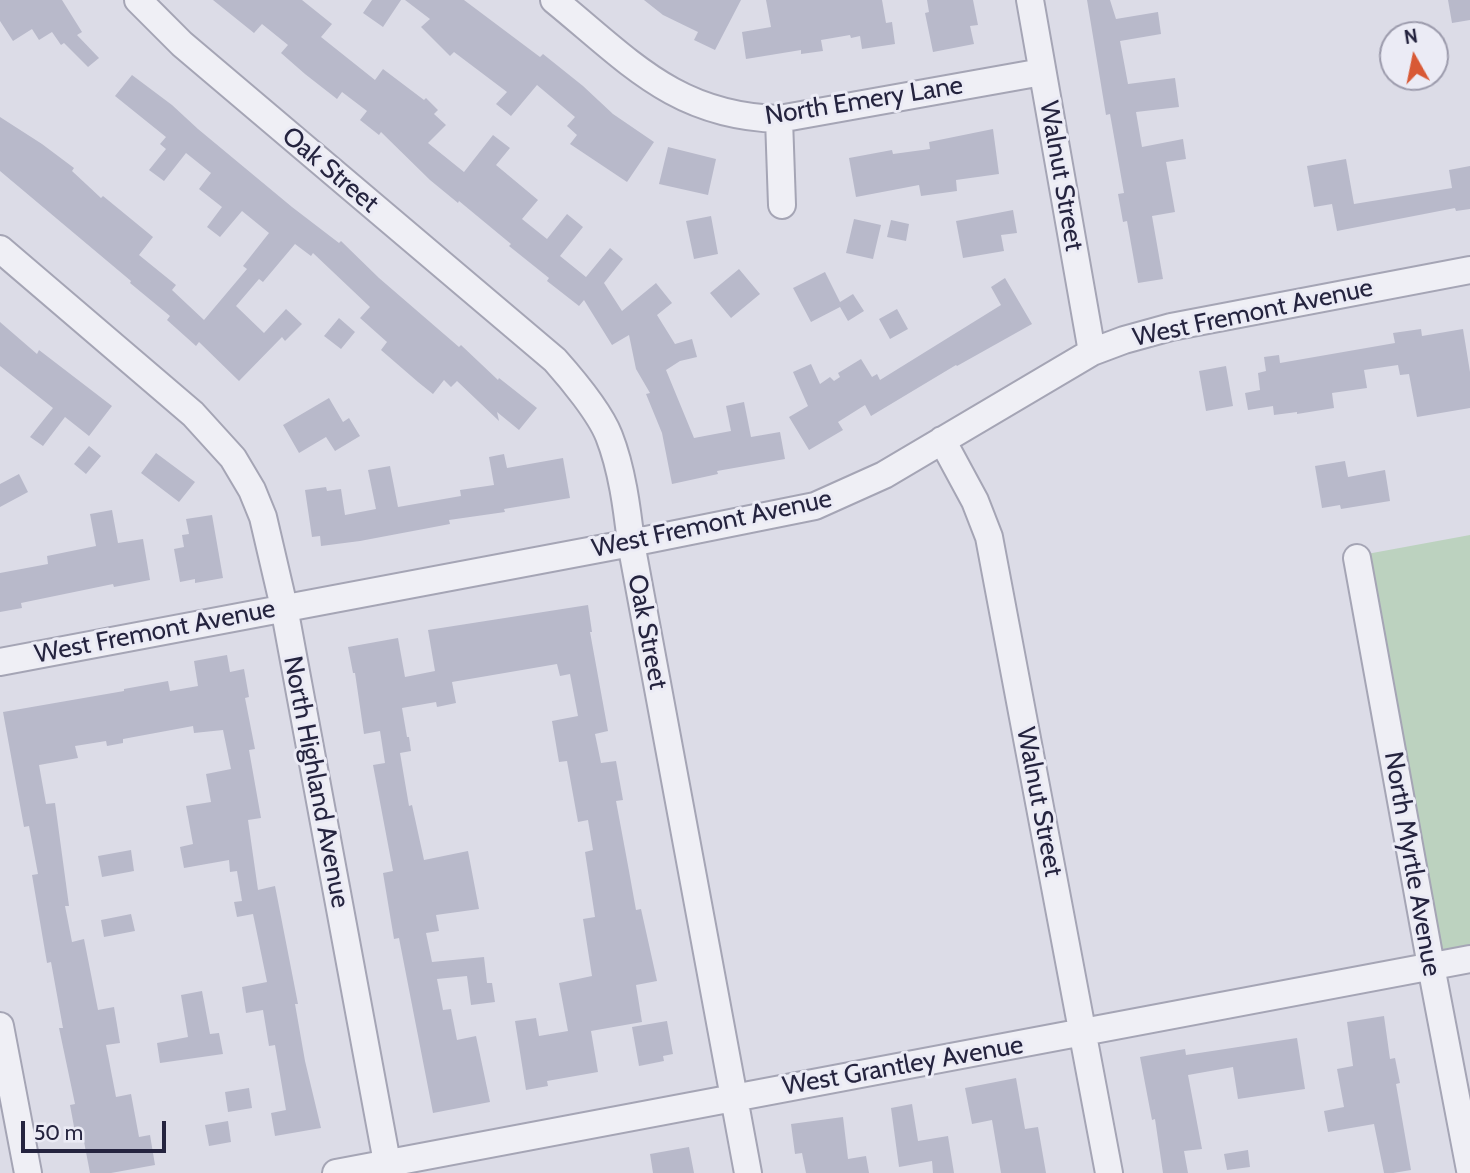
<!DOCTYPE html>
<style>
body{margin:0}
#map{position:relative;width:1470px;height:1173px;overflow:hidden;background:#dcdce7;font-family:Cabin,sans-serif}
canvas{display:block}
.north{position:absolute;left:1379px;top:21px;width:70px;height:70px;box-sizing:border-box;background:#ebebf5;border:2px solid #9c9bac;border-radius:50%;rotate:351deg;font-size:19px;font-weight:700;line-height:28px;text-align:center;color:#25243f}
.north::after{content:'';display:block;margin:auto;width:24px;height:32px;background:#d85935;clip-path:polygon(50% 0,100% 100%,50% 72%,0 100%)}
.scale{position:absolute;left:21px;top:1121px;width:145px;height:32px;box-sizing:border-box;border:4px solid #25243f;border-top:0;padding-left:9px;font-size:21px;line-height:24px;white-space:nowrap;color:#25243f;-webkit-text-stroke:5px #ebebf5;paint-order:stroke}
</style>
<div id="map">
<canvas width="1470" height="1173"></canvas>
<div class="north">N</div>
<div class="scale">50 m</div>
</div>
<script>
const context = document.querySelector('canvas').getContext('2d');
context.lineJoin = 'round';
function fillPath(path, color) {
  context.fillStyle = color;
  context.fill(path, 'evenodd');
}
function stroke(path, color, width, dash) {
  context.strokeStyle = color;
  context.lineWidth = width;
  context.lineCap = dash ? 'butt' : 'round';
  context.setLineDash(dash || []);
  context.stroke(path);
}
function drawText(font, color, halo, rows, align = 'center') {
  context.font = font + ' Cabin,sans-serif';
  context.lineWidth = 6;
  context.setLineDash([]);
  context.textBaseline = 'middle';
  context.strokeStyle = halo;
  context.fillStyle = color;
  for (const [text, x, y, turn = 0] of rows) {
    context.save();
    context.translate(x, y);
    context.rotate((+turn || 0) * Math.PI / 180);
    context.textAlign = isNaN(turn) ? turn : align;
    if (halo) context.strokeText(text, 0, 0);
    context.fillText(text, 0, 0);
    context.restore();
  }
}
fillPath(new Path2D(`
 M1470,535V948L1443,949L1440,943L1367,554Z`), '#bcd2bf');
fillPath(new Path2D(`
 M0,0H62L82,32L77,35L99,58L88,67L64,43L61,45L52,32L39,40L32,29L13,41L0,21Z
 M213,0H302L332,24L321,37L375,80L383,69L424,100L426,98L438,110L434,114L446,125L428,143L464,172L493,135L510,148L496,165L538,200L522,219L547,239L567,214L583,227L560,256L586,277L610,248L623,259L604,283L622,311L656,283L672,303L657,315L675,344L692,339L697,357L680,361L666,370L694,438L731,431L726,406L744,402L751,437L780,432L785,459L717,471L718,474L672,484L662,433L646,394L650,393L636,369L629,335L612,345L584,300L579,306L547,281L549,278L509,246L511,244L459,201L458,203L430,180L381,132L379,135L360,120L367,111L342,92L337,99L305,74L281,53L288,45L262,24L254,33Z
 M372,0H401L383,27L363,13Z
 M405,0H464L540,57L543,54L583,86L613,114L654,142L627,182L570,144L577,135L567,126L575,117L537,85L511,116L496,104L507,92L454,52L450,56L421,27L430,19Z
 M644,0H741L715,50L694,40L698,32L663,15Z
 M766,0H882L886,23L892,22L895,44L862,49L860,36L851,38L850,35L821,40L823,51L801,54V50L746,59L742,32L771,27Z
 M927,0H973L978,25L970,26L974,44L933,52L925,13L929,12Z
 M1087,0H1110L1116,19L1158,12L1161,34L1120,41L1128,84L1175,78L1179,107L1136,112L1142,147L1183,139L1186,159L1166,162L1175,212L1152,216L1163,279L1138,283L1127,221L1123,222L1118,194L1124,193L1110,114L1106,115Z
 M1448,0H1470V20L1452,23Z
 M132,75L172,105L198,129L292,207L339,243L341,241L379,278L459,347L461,345L498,380L499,378L537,408L519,430L497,412L499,421L457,381L451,387L444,380L433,394L418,382L381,350L387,342L360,318L370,307L313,253L311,256L295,244L263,282L259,279L236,306L264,333L286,309L302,324L285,341L282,337L239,381L199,342L196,346L167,320L170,316L130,283L131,281L0,171V117L42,144L74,168L72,171L101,198L103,196L153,237L139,255L176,285L172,290L204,320L247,269L243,266L269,233L242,211L220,237L207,227L222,207L199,189L211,173L186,153L164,181L149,170L166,149L160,144L166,137L115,96Z
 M993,129L999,174L956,180L957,191L921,196L919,185L856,197L849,158L892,150L893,154L930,149L929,142Z
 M668,147L716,159L708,195L659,184Z
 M1346,159L1354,204L1452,188L1449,170L1470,166V209L1456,211L1455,208L1337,231L1332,204L1314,207L1307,166Z
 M1013,210L1017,233L1001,235L1004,251L963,258L956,221Z
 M711,216L718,254L694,259L686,221Z
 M854,219L881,225L873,259L846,253Z
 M891,220L909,224L906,241L887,237Z
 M739,269L760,294L731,318L710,293Z
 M825,272L840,302L853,294L864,311L848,321L840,307L811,322L793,288Z
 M1005,278L1032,324L957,366L956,365L871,416L865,405L838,422L843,430L809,450L789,417L808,406L793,372L811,364L820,384L830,377L834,381L840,377L838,373L861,359L872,377L877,374L880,380L1001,305L991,287Z
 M897,309L908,329L890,339L879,319Z
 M339,318L355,332L341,349L324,336Z
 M0,322L37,354L39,350L112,406L89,436L65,417L43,446L30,437L53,408L0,366Z
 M1421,329L1422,336L1463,329L1470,372V408L1417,417L1409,374L1400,375L1398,365L1364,370L1367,388L1332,393L1334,408L1297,414V412L1274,415L1273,406L1248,410L1245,393L1260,390L1258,373L1266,371L1264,357L1279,355L1280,363L1395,343L1393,333Z
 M1226,366L1233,406L1206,411L1199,371Z
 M329,398L343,422L349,418L360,436L335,451L326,437L299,453L283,425Z
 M89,446L101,456L86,474L74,464Z
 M156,453L195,482L179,502L141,473Z
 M504,454L507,468L563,458L570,498L504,509L505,512L449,520L450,524L360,541L321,546L320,536L312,537L305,490L326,487L327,491L341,489L345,515L376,509L368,470L390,466L398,507L461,496L460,490L494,485L489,457Z
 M1345,461L1348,477L1385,470L1390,501L1341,509L1340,505L1322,508L1315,466Z
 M19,474L28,492L0,507V484Z
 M112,510L118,543L143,539L150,580L114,587L113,584L21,603L22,608L0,612V573L48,564L47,556L96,546L90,514Z
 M212,515L223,578L195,583V579L180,582L174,549L184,547L182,535L189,534L186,519Z
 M588,605L592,632H590L608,731L595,734L601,763L616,761L623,800L616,801L629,871L636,910L641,909L657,981L636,985L642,1022L591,1031L598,1072L547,1081L548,1086L526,1090L515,1021L536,1018L539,1036L568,1031L559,983L592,976L583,919L595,917L585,852L593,850L588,820L578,822L567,761L559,762L552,721L578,716L570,674L560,676L557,664L452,682L456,703L437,707L436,702L402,708L407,737H409L411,751L400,753L409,806L412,805L424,860L468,851L479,909L436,915L439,931L426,933L432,962L484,957L487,983H492L495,1002L471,1005L467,976L437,979L443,1010L451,1009L457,1040L476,1036L490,1102L433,1113L399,938L394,939L383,873L393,871L373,765L385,763L380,731L364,734L355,673H353L348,647L398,638L405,677L435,671L428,630Z
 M227,655L230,672L244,669L249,697L245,698L255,749L249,750L261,818L248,820L258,890L275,886L298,1004H295L305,1061L321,1128L275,1136L271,1113L286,1110L275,1045L269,1046L263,1010L246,1013L242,987L267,982L253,914L237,917L234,902L242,901L237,871L230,872L229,860L184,868L180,847L193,844L186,806L211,802L206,774L231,769L223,730L194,733L193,726L123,739V743L107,746L106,741L75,746L78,758L39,765L46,804L55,803L69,906H65L72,942L84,939L98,1010L114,1007L120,1043L106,1045L116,1097L131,1094L139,1137L150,1135L155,1165L111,1173H90L82,1131L75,1132L70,1105L75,1104L59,1028H63L51,962L47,963L32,875L38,874L29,826L24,827L3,712L124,691V689L168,681L170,691L198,686L194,661Z
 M131,850L134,871L102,877L98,856Z
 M131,914L135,931L104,937L101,920Z
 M202,991L210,1034L219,1033L223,1054L160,1063L157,1043L188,1037L181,995Z
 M1384,1016L1390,1059L1395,1058L1400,1083L1396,1084L1411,1170L1393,1173H1384L1374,1124L1328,1132L1324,1111L1344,1107L1337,1069L1353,1066L1347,1022Z
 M667,1021L673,1054L663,1056L664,1061L639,1066L632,1027Z
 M1297,1038L1305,1089L1238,1099L1233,1067L1188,1075L1202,1149L1184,1151L1188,1173H1163L1155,1119L1152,1120L1140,1057L1185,1049L1186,1055Z
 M1016,1078L1025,1129L1038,1127L1046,1173H1001L992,1120L972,1124L965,1088Z
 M249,1088L252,1108L228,1112L225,1092Z
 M912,1104L918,1141L948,1136L954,1173H933L932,1161L899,1167L891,1108Z
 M843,1117L848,1159L866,1156L869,1173H806L802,1153L795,1154L791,1124Z
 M228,1121L231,1142L209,1146L205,1125Z
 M689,1147L694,1173H653L650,1154Z
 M1248,1150L1250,1167L1227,1170L1224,1154Z`), '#b8b9ca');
const minor = new Path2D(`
 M138,0L182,44L555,360C571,378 600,413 609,436C622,469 627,508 631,543L748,1173
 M554,0C629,61 675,116 779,119L1042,72
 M1030,0L1092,352
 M779,119L782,205
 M0,249L193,414L233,458L252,490L263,517L284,607L389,1173
 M942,440L975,501L989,537L1109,1173
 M1357,558L1431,966L1470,1170
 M0,662L631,543L815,506L884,475L1092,352L1124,340L1171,327L1470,270
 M0,1026L28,1173
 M336,1173L1470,959`);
stroke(minor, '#a5a5b5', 30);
stroke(minor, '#efeff5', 26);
drawText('26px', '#25243f', '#ebebf5', [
 ["North Emery Lane",864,101,-9],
 ["Oak Street",330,170,40],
 ["Walnut Street",1061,176,80],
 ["West Fremont Avenue",1253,313,-12],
 ["West Fremont Avenue",712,524,-12],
 ["West Fremont Avenue",155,632,-11],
 ["Oak Street",647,632,79],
 ["North Highland Avenue",316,782,79],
 ["Walnut Street",1039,802,79],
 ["North Myrtle Avenue",1412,864,80],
 ["West Grantley Avenue",903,1066,-10]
]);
</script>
